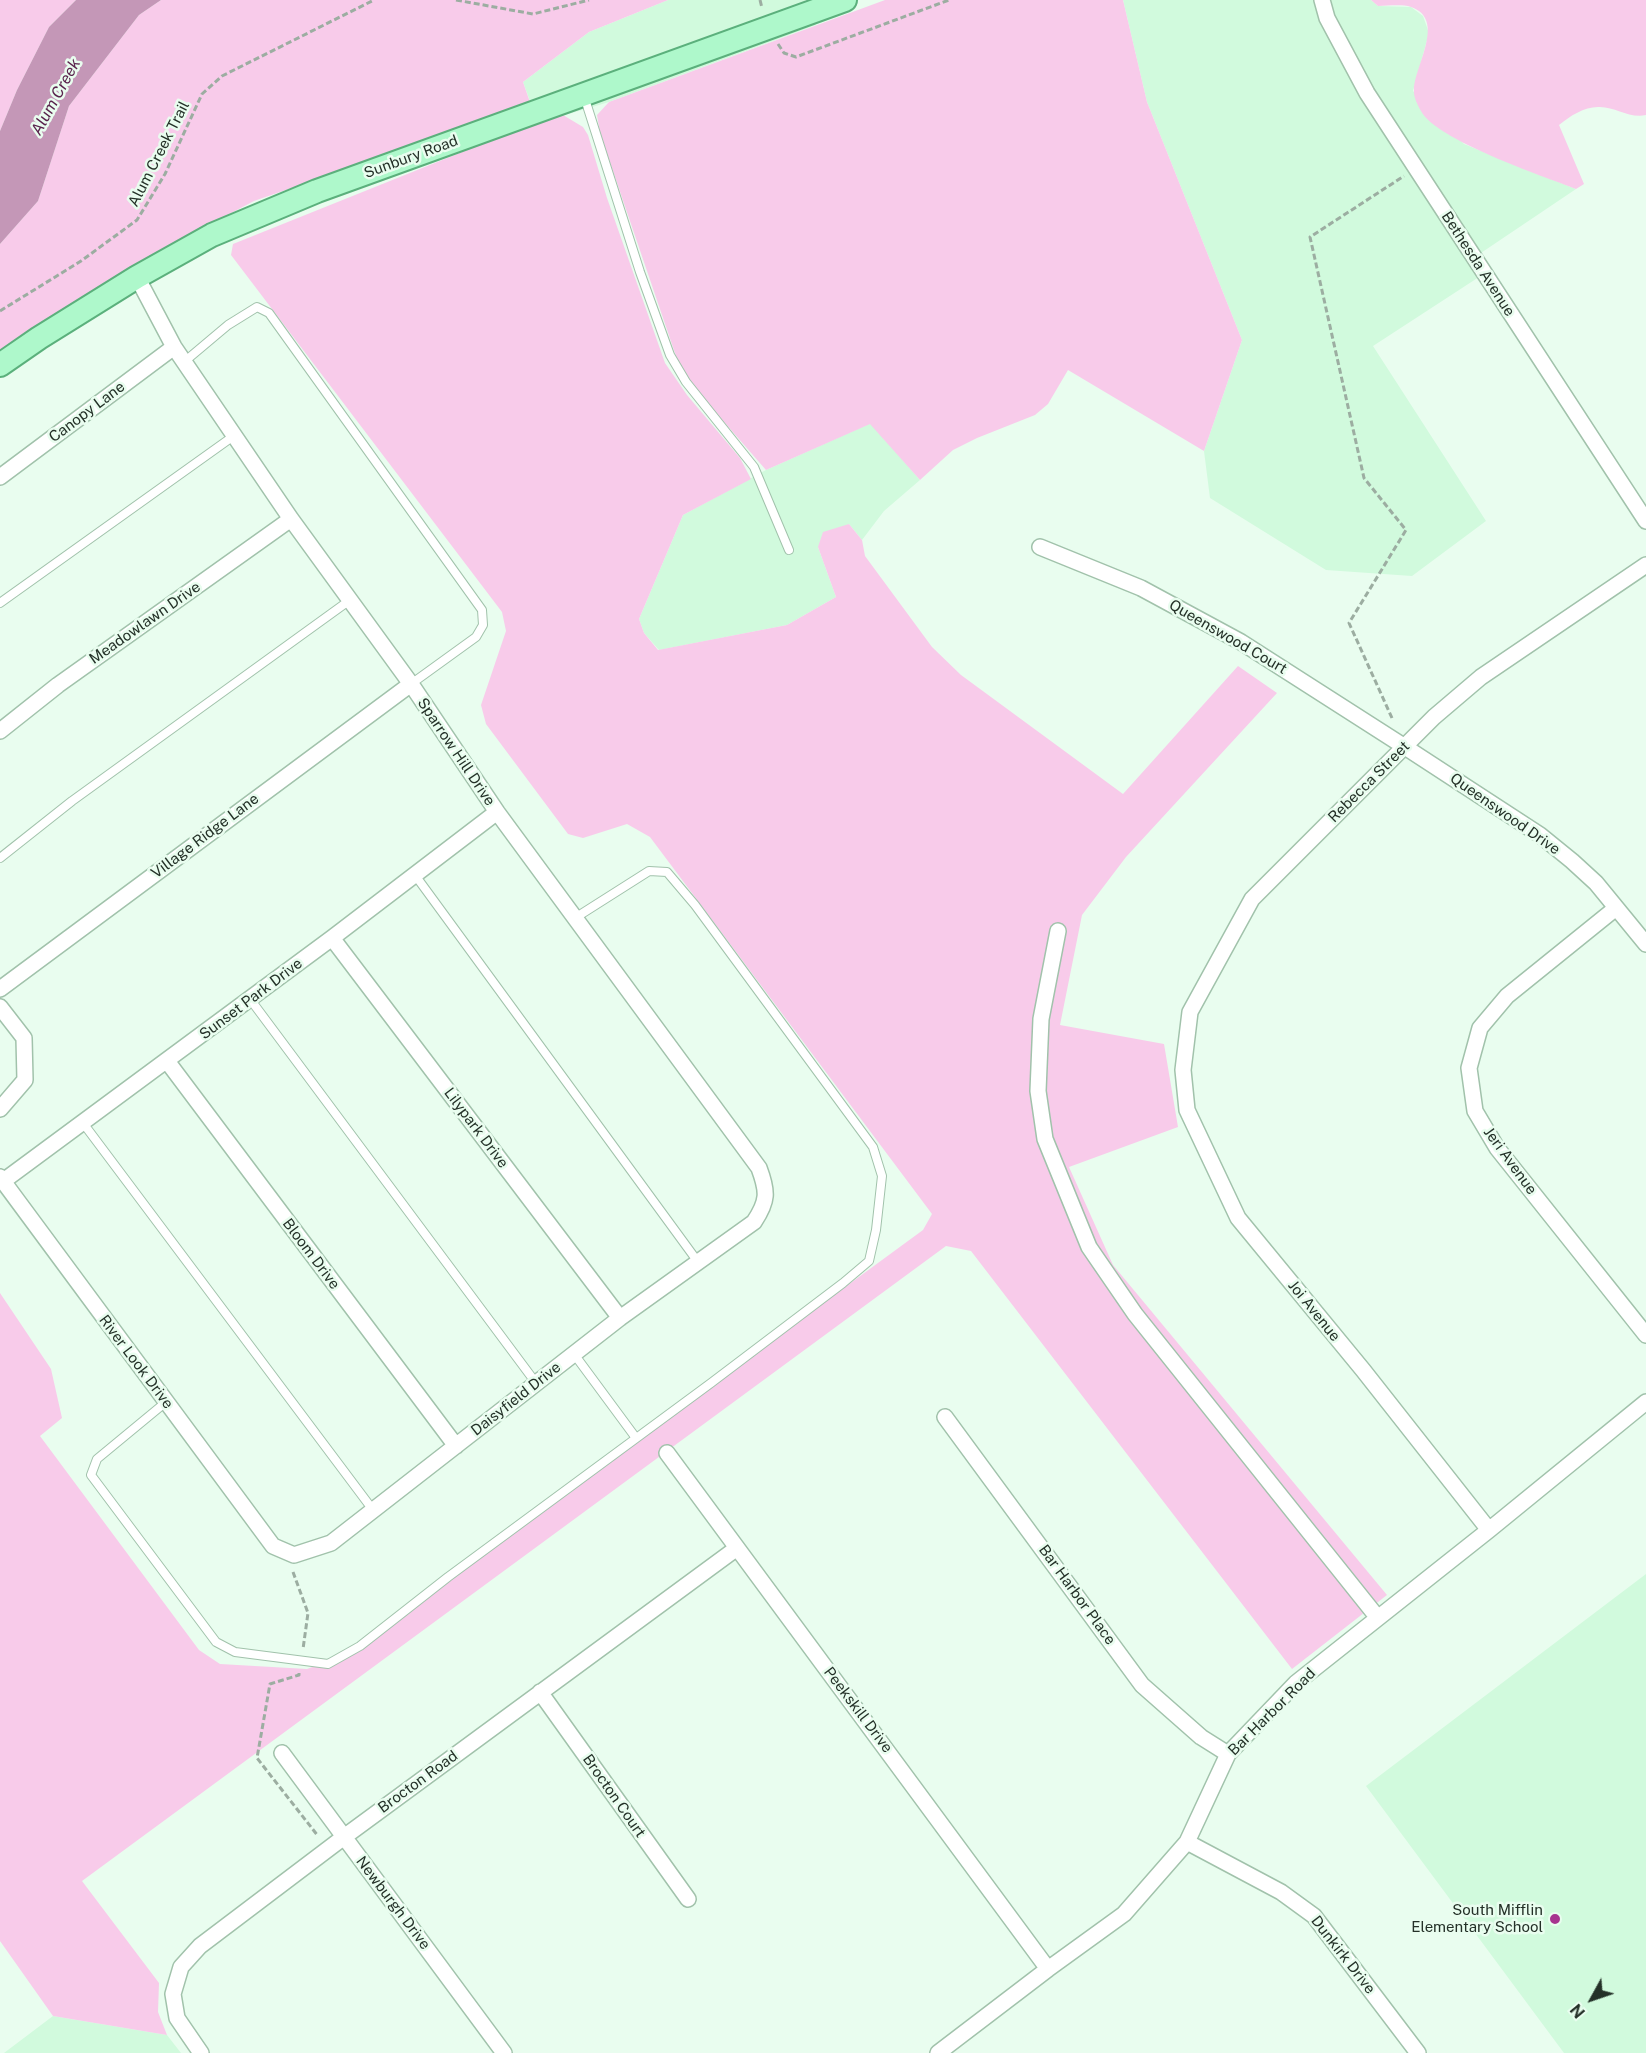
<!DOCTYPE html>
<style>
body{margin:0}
#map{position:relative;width:1646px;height:2053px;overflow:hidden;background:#e9fdef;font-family:"Public Sans",sans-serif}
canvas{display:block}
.north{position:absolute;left:1562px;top:1969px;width:60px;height:60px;-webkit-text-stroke:4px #e9fdef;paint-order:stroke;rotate:230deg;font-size:16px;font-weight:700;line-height:24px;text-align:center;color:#243128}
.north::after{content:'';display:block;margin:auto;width:21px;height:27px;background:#243128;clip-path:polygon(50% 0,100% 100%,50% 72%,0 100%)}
</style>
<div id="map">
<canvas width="1646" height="2053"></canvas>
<div class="north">N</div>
</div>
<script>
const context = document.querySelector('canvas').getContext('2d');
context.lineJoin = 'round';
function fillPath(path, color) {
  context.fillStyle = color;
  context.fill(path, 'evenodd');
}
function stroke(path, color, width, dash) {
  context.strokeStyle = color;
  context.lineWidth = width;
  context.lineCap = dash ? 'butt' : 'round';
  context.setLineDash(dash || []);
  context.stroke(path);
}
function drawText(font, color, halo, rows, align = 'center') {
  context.font = font + ' "Public Sans",sans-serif';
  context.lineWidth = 5;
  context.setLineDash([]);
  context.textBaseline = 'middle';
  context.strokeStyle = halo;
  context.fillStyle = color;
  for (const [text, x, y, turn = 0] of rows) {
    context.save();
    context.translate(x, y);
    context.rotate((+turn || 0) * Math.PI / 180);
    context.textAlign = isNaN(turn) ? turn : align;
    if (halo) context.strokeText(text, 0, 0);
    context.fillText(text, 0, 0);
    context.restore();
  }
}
fillPath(new Path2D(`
 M668,0H805L816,25L609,102L538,123L523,82L589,32Z
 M1123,0H1371L1378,6L1411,7L1423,16L1429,33L1413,91L1464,144L1576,189L1469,261L1479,277L1373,346L1486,521L1412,576L1326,570L1210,498L1204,451L1242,340L1147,102Z
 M871,423L920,480L884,511L862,540L849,524L818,547L836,597L787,625L659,650L644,633L639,619L683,515L766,470Z
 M1646,1574V2053H1564L1366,1786Z
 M53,2016L167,2035L181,2053H4Z`), '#d1fadd');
fillPath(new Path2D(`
 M0,0H76L49,27L17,90L0,131Z
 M161,0H668L589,32L523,82L531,105L254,201L140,261L0,351V244L38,201L69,106L139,15Z
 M885,0H1123L1147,102L1242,340L1204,451L1068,370L1048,404L1035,415L977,438L953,450L920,480L870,424L766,470L697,391L677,359L600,133L597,115L609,102Z
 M1371,0H1646V115C1629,119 1615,106 1598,107C1584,107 1570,116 1559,125L1584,184L1576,189C1543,176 1436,140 1421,111C1418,106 1413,96 1414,90C1414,67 1447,19 1411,7C1402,4 1388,6 1378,6Z
 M563,115L583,127L588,135L607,198L665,363L687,395L740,458L751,479L683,515L639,619L644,633L658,650L787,625L836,597L818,547L823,532L849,524L862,540L865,556L932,647L961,675L1123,794L1238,666L1277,693L1126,857L1082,915L1060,1025L1164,1044L1178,1127L1069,1167L1113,1265L1387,1595L1292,1669L971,1251L946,1246L82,1881L159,1983L158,2012L167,2035L53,2016L0,1941V1293L51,1369L62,1418L40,1436L199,1650L220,1664L307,1669L340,1657L923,1230L932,1214L650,837L627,824L583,838L568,834L486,724L481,705L506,631L502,612L231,255L233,244L512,132Z`), '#f8cbea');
fillPath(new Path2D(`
 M76,0H161L139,15L69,106L38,201L0,244V131L17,90L49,27Z`), '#c497b7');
const service = new Path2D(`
 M584,96L640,272L670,355L686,382L754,467L789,550
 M184,362L228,325L257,307L269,313L482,610L483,625L476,637L411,684
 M0,603L235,435
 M0,858L72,801L350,600
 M415,875L698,1262
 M250,999L536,1383
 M83,1123L373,1510
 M574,1354L636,1438
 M166,1402L97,1459L91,1475L216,1642L235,1652L328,1664L360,1646L448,1577L711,1383L843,1283L869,1261L876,1230L882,1176L873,1147L695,905L667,872L649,871L575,918`);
const minor = new Path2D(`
 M1322,0L1327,18L1367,93L1646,521
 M0,477L174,347
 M1040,547L1141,588L1241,642L1405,747L1540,835L1572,861L1596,883L1646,944
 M0,731L58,685L291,519
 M1616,908L1507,996L1480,1028L1469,1068L1475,1111L1497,1148L1646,1335
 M1058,931L1041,1019L1038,1091L1045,1139L1089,1247L1135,1314L1378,1618
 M332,938L620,1318
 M0,989L411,684
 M0,1007L24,1038L25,1080L0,1109
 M167,1061L456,1446
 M0,1177L273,1546L294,1555L331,1543L620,1318L754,1222C768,1201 768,1192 759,1168L497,812L411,684L291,519L174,347L137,277
 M2,1182L332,938L497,812
 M945,1417L1142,1685L1201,1737L1228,1754
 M667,1453L1048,1969
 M1489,1530L1363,1370L1238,1218L1187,1110L1183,1070L1190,1012L1252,899L1434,717L1481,677L1646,565
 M540,1692L688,1899
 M282,1753L504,2053
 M1187,1842L1281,1892L1314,1916L1418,2053
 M201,2053L177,2018L173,1994L181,1967L200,1946L344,1837L737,1548
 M938,2053L1048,1969L1124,1914L1187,1842L1228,1754L1296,1683L1489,1530L1646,1402`);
const primary = new Path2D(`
 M0,365L39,338L137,277L212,235L317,191L845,0`);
stroke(service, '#a1c2ab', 10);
stroke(minor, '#a1c2ab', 18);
stroke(primary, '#5bb07c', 26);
stroke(new Path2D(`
 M456,0L533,14L589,0
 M760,0L762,8
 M778,44L784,53L796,57L949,0
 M0,311L81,261L137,220L165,174L202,94L222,76L374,0
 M1392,718L1349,623L1406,530L1364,478L1310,237L1404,176
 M293,1572L308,1613L303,1649
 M299,1673V1675L270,1684L257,1758L318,1836`), '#9cada1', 3, [6, 3]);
stroke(service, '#fff', 8);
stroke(minor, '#fff', 15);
stroke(primary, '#aef8cb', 22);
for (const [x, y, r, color] of [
 [1555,1919,6,"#a7348f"]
]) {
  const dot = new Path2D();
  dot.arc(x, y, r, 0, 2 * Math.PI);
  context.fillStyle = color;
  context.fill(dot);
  stroke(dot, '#e9fdef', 2);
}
drawText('15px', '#243128', '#e9fdef', [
 ["Alum Creek Trail",159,154,-63],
 ["Sunbury Road",411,157,-20],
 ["Bethesda Avenue",1478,264,57],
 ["Canopy Lane",87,412,-37],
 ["Meadowlawn Drive",145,623,-35],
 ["Queenswood Court",1228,637,30],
 ["Sparrow Hill Drive",456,752,56],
 ["Rebecca Street",1369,782,-45],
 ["Queenswood Drive",1505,814,35],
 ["Village Ridge Lane",205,836,-37],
 ["Sunset Park Drive",251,999,-37],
 ["Lilypark Drive",476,1128,53],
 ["Jeri Avenue",1510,1161,54],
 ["Bloom Drive",311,1254,53],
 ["Joi Avenue",1314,1311,51],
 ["River Look Drive",136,1362,53],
 ["Daisyfield Drive",516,1399,-38],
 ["Bar Harbor Place",1077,1595,54],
 ["Peekskill Drive",858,1710,53],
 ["Bar Harbor Road",1272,1712,-45],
 ["Brocton Road",418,1782,-36],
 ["Brocton Court",614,1796,55],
 ["Newburgh Drive",393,1903,53],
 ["Dunkirk Drive",1343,1955,52]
]);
drawText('15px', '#243128', '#e9fdef', [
 ["South Mifflin",1543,1910],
 ["Elementary School",1543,1927]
], 'right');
drawText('italic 16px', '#5a234d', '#e9fdef', [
 ["Alum Creek",56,97,-61]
]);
</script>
